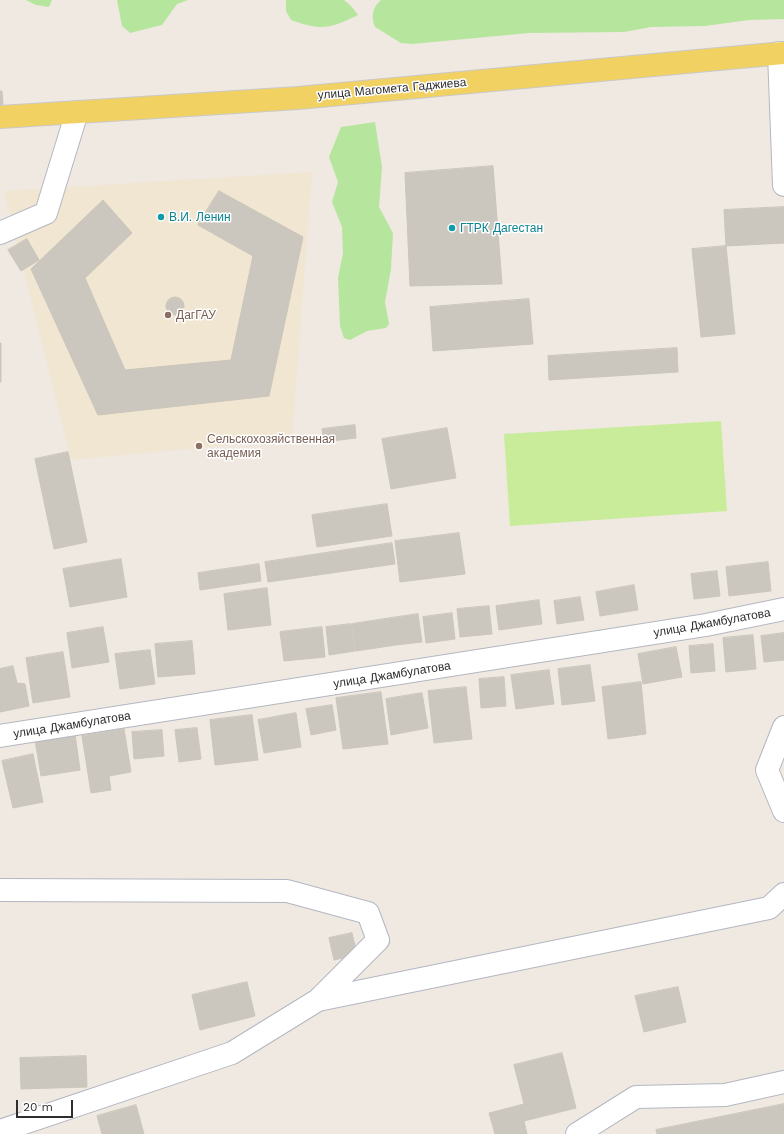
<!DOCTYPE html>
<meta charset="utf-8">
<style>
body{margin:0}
#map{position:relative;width:784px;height:1134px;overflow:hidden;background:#efe9e1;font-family:"Work Sans",sans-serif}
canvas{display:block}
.scale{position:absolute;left:16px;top:1100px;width:57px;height:18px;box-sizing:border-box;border:2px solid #2e2e2e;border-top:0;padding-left:5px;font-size:12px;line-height:14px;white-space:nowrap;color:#2e2e2e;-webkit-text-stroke:3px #fff;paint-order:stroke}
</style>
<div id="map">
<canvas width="784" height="1134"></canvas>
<div class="scale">20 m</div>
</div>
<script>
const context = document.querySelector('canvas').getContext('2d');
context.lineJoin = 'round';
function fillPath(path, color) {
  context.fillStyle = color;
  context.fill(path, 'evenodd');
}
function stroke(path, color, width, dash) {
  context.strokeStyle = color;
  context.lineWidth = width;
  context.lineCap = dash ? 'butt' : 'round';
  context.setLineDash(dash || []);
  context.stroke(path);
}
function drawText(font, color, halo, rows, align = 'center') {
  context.font = font + ' "Work Sans",sans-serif';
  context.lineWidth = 3;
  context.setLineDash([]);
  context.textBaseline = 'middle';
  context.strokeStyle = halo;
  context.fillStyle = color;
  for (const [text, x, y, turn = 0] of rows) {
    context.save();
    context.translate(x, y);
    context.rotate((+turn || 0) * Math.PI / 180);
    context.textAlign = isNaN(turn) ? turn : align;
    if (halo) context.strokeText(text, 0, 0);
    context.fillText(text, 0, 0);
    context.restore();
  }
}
fillPath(new Path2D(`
 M312,172L292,439L71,460L4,191Z`), '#f0e6d1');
fillPath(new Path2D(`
 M26,0H52L49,7L36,5Z
 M117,0H188L177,4L162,25L130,33L122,26Z
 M286,0H344L351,6L358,15C329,29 322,31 291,20L286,11Z
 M381,0H784V19L749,20L705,26L651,27L624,32L529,33L412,44L401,43L375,27C371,16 372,8 381,0Z
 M375,122L382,167L379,207L393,233L391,269L385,302L389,324L386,328L367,331L350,340L344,338L340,326L338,278L343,253L342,227L332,202L338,182L329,157L341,127Z`), '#b6e59e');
fillPath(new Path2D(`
 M721,421L727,511L510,526L504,434Z`), '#c9ec9a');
const building = new Path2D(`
 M0,91H2L3,105H0Z
 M493,166L502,284L410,286L405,173Z
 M219,191L303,237L269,396L98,415L31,269L103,200L132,233L85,278L125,370L231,360L253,256L198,225Z
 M784,207V243L726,246L724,210Z
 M27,239L39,260L21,271L8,250Z
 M726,246L735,334L701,337L692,249Z
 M166 306a9 9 0 1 1 18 0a9 9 0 1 1-18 0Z
 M529,299L533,344L433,351L430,307Z
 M0,343H1V382H0Z
 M677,348L678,372L549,380L548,356Z
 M355,425L356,438L324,442L322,429Z
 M447,428L456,478L391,489L382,439Z
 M68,452L87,542L54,549L35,459Z
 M387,504L392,536L317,547L312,515Z
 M459,533L465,574L400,582L395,541Z
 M392,543L395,564L268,582L265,562Z
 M121,559L127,597L70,607L63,569Z
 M768,562L771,591L729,596L726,567Z
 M259,564L261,581L200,590L198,573Z
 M717,571L720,596L694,599L691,574Z
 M634,585L638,610L600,616L596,592Z
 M267,588L271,625L228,630L224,594Z
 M580,597L584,620L557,624L554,601Z
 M539,600L542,624L499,630L496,606Z
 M489,606L492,634L460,637L457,609Z
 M452,613L455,639L426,643L423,617Z
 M418,614L422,642L396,645L391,618Z
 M391,618L396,645L356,651L352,624Z
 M351,624L355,651L329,655L326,627Z
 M103,627L109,662L72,668L67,633Z
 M322,627L325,657L284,661L280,632Z
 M784,633V660L764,662L761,636Z
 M753,635L756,669L726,672L723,638Z
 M192,641L195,674L158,677L155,644Z
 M713,644L715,671L691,673L689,646Z
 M676,647L682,677L643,684L638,654Z
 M150,650L155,684L120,689L115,654Z
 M63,652L70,697L33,703L26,658Z
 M590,665L595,701L562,705L558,669Z
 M13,666L17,683L25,684L29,706L0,712V669Z
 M549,670L554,704L516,709L511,675Z
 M504,677L506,706L481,708L479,679Z
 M641,682L646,734L608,739L602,687Z
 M466,687L472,739L434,743L428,691Z
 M381,692L388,744L343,749L336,698Z
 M422,693L428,728L391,735L386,699Z
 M332,705L336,730L311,735L306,709Z
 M296,713L301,747L264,753L258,720Z
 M252,715L258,760L215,765L210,720Z
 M197,728L201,759L179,762L175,730Z
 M124,729L131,772L109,776L111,790L91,793L82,736Z
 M162,730L164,756L134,759L132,732Z
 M75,734L80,770L41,776L35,740Z
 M33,754L43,802L13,808L2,761Z
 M352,933L357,955L334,960L329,938Z
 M247,982L255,1016L200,1030L192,995Z
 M678,987L686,1022L644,1032L635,996Z
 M562,1053L576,1108L524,1121L527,1134H495L489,1113L524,1104L514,1065Z
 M86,1056L87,1087L21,1089L20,1058Z
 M784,1104V1134H657L656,1130Z
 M136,1105L144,1134H102L97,1116Z`);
fillPath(building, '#cbc7bf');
stroke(building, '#cbc5ba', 1);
const minor = new Path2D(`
 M779,53L784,185
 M0,233L46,213L77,112
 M784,727L767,770L784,811
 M0,736L706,625L784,609
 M0,890L287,891L368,913L378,940L318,1000
 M0,1131L232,1053L318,1000L769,908L784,894
 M577,1134L636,1097L725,1095L784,1082`);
const major = new Path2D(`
 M0,117L298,98L784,53`);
stroke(minor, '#b4b7c1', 24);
stroke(major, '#c9c9c9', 24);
stroke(minor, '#fff', 22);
stroke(major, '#f2d163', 22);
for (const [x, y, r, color] of [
 [161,217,4,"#0f9aa8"],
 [452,228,4,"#0f9aa8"],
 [168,315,4,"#8d6e63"],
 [199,446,4,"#8d6e63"]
]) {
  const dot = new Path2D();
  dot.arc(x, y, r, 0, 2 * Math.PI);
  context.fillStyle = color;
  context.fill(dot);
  stroke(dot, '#fff', 1.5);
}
drawText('12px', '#2e2e2e', '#fff', [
 ["улица Магомета Гаджиева",392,89,-5],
 ["улица Джамбулатова",712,623,-10],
 ["улица Джамбулатова",392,675,-9],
 ["улица Джамбулатова",72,725,-9]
]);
drawText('12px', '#0d838f', '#fff', [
 ["В.И. Ленин",169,217],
 ["ГТРК Дагестан",460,228]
], 'left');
drawText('12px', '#785e54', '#fff', [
 ["ДагГАУ",176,315],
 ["Сельскохозяйственная",207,439],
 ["академия",207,453]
], 'left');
</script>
